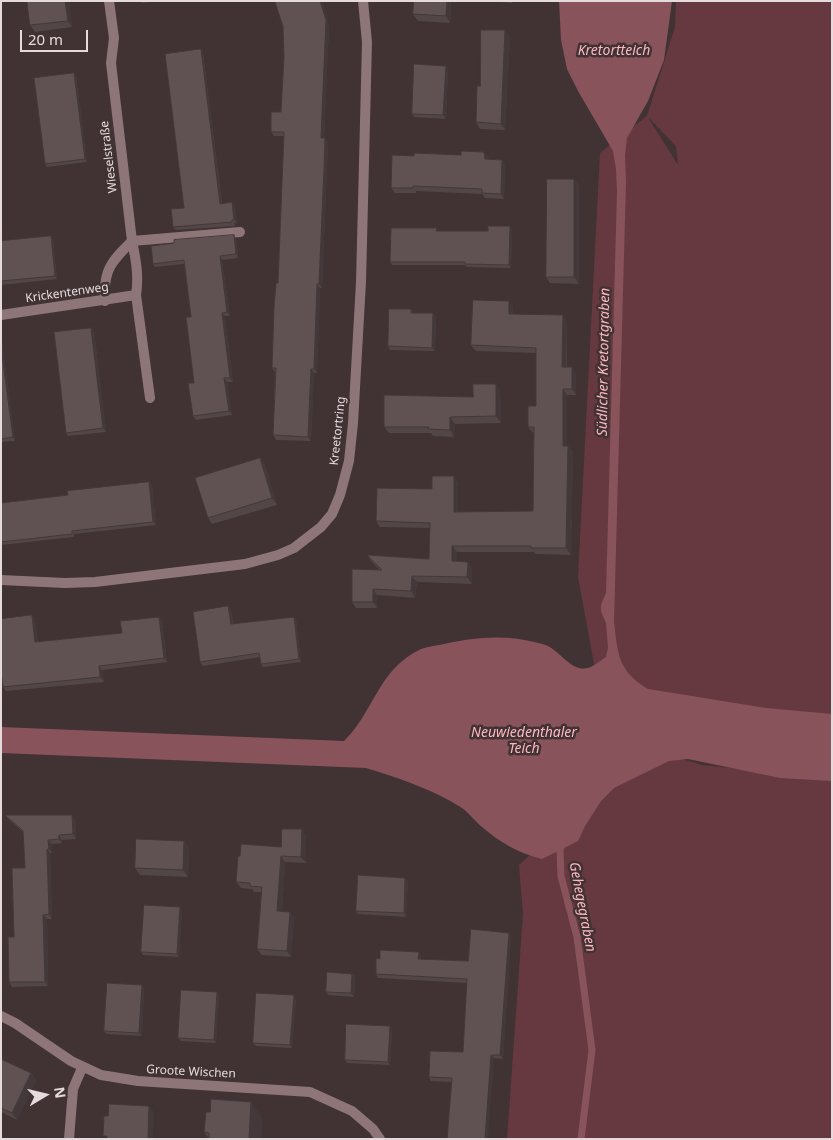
<!DOCTYPE html>
<meta charset="utf-8">
<style>
body{margin:0}
#map{position:relative;width:833px;height:1140px;overflow:hidden;background:#413234;font-family:"Noto Sans",sans-serif}
canvas{display:block}
.frame{position:absolute;inset:0;border:2px solid #e5dbdc;pointer-events:none}
.north{position:absolute;left:20px;top:1070px;width:50px;height:50px;-webkit-text-stroke:4px #413234;paint-order:stroke;rotate:81deg;font-size:14px;font-weight:700;line-height:20px;text-align:center;color:#e5dbdc}
.north::after{content:'';display:block;margin:auto;width:18px;height:22px;background:#e5dbdc;clip-path:polygon(50% 0,100% 100%,50% 72%,0 100%)}
.scale{position:absolute;left:20px;top:30px;width:68px;height:22px;box-sizing:border-box;border:2px solid #e5dbdc;border-top:0;padding-left:6px;font-size:15px;line-height:18px;white-space:nowrap;color:#e5dbdc;-webkit-text-stroke:4px #413234;paint-order:stroke}
</style>
<div id="map">
<canvas width="833" height="1140"></canvas>
<div class="frame"></div>
<div class="north">N</div>
<div class="scale">20 m</div>
</div>
<script>
const context = document.querySelector('canvas').getContext('2d');
context.lineJoin = 'round';
function fillPath(path, color) {
  context.fillStyle = color;
  context.fill(path, 'evenodd');
}
function stroke(path, color, width, dash) {
  context.strokeStyle = color;
  context.lineWidth = width;
  context.lineCap = dash ? 'butt' : 'round';
  context.setLineDash(dash || []);
  context.stroke(path);
}
function drawText(font, color, halo, rows, align = 'center') {
  context.font = font + ' "Noto Sans",sans-serif';
  context.lineWidth = 5;
  context.setLineDash([]);
  context.textBaseline = 'middle';
  context.strokeStyle = halo;
  context.fillStyle = color;
  for (const [text, x, y, turn = 0] of rows) {
    context.save();
    context.translate(x, y);
    context.rotate((+turn || 0) * Math.PI / 180);
    context.textAlign = isNaN(turn) ? turn : align;
    if (halo) context.strokeText(text, 0, 0);
    context.fillText(text, 0, 0);
    context.restore();
  }
}
fillPath(new Path2D(`
 M676,1H832V741L597,680L578,577L600,153L647,116L675,27ZM649,118L676,146L678,165L649,119Z
 M646,748L702,765L832,778V1139H507L523,914L519,865Z`), '#663940');
fillPath(new Path2D(`
 M559,1H672L664,60L648,101L627,138L625,155L626,182L614,622C618,655 618,671 648,689L766,708L832,714V781L780,778L688,759L669,761L614,788L601,801L585,826L578,841L542,859C518,853 501,843 482,827C475,821 469,813 462,808C433,789 398,778 366,768L1,753V727L344,741C374,712 378,669 421,649C426,647 433,646 439,645C471,638 502,634 534,642C538,643 544,644 548,646C559,652 568,665 579,668C590,671 598,662 606,657L608,648L606,623L601,611V605L606,593L617,192L616,169L613,151L578,91L567,69L561,40Z`), '#88535b');
stroke(new Path2D(`
 M562,843L560,850L561,876L577,937L592,1050L581,1139`), '#88535b', 7);
stroke(new Path2D(`
 M132,241L240,232`), '#8e7578', 10);
stroke(new Path2D(`
 M132,241C136,260 139,276 136,295L150,398
 M105,301C103,270 111,262 132,241L111,63L114,38L109,1
 M1,315L136,295
 M1,580L65,583L95,582L245,564L278,555L294,548L321,527L332,514L340,495L349,461L353,423L361,282L367,42L363,1
 M1,1016L15,1023L71,1061L101,1075L138,1081L310,1092L352,1111L373,1129L380,1139
 M69,1139L73,1089L82,1068`), '#8e7578', 10);
fillPath(new Path2D(`
 M69,1L72,27L35,32L30,25Z
 M141,1H159L142,3Z
 M414,1H451L450,23L418,21L413,14Z
 M487,1H512V3Z
 M329,24L324,138H325L328,142L322,288H320L317,373H314L311,441L276,440L273,435L275,372L272,368L278,283L284,136H274L271,132L281,112L284,57L283,27Z
 M510,37L505,130L480,129L476,122L480,86Z
 M203,53L222,203L235,206L237,223H234L235,226L176,230L173,227L184,208Z
 M446,66L448,69L446,119L414,117L412,114Z
 M74,73L76,76L87,162L47,167L45,164Z
 M414,156H488V159L502,160L505,164L504,199L485,198L482,194L416,191V193H395L391,188Z
 M574,179L579,186V284L550,283L546,277Z
 M510,226L512,230L511,268L467,267L465,265H392L390,262L438,231H488Z
 M234,235L236,239L238,258L222,260L230,316H225L233,382H227L232,415L196,420L193,416L194,383L191,317L184,264L155,267L153,264Z
 M51,236L53,240L57,279L1,285V241Z
 M509,301L513,307V314L567,321V367L576,374V395H567V446H568L573,452L571,555L535,554L534,552H457L456,561L472,568V584L417,582L415,598L377,595V608H356L352,602L380,570L371,561L367,555L429,559L430,528L380,527L376,521L432,489L458,482V512L533,511L534,433H533L528,427L536,406V353L476,351L471,345Z
 M411,309L413,313L436,317L435,351L390,350L388,346Z
 M91,328L94,331L106,432L68,436L66,433Z
 M1,339L2,341L15,441L1,442Z
 M500,390L501,423L455,424L454,437L433,436L431,433H389L384,427L473,397Z
 M260,458L265,465L277,505L212,524L208,518Z
 M149,482L152,485L156,525L74,534V537L1,545V503L68,495Z
 M231,610L233,624L294,617L296,620L301,662L263,667L261,664L260,657L203,666L200,662Z
 M32,615L35,620L38,642L122,633L159,617L162,621L167,662L102,670L104,682L6,691L3,687Z
 M5,815L75,819L76,839L62,840V843L52,844V853H50L52,919H47L48,986L12,987L9,982L14,937L25,868L23,832L8,819Z
 M306,835V863L285,862L282,911L294,918L291,957L262,955L257,949L261,892H254L252,889L241,888L236,882L240,856L281,847Z
 M184,841L189,848L188,877L140,875L135,868Z
 M405,878L408,881L406,917L358,914L356,911Z
 M182,910L179,957L143,955L141,952Z
 M509,933L511,936L503,1059L494,1058L451,1082L431,1081L429,1077L463,1052L467,983L378,978L376,974L421,955V960L468,961Z
 M352,974L355,977L354,997L328,995L326,992Z
 M144,988L142,1036L107,1034L104,1031Z
 M217,992L219,995L216,1043L181,1041L178,1038Z
 M294,995L296,998L292,1048L256,1046L253,1043Z
 M392,1029L390,1065L347,1063L345,1060Z
 M1,1059L31,1073L36,1080L17,1120L1,1112Z
 M263,1119L209,1139L204,1132Z`), '#534647');
fillPath(new Path2D(`
 M65,1H69L72,27L68,21Z
 M320,1H322L329,24L324,142L321,138Z
 M447,1H451L450,23L446,16Z
 M505,30L510,37L505,130L501,124Z
 M201,49L203,53L222,207L220,204Z
 M446,66L448,69L446,119L443,115Z
 M74,73L76,76L87,162L85,159Z
 M325,138L328,142L322,288L319,284Z
 M484,152L488,156V164L485,159Z
 M502,160L505,164L504,199L501,194Z
 M574,179L579,186V284L574,277Z
 M232,202L235,206L237,223L234,219Z
 M510,226L512,230L511,268L509,265Z
 M234,235L236,239L238,258L236,254Z
 M51,236L53,240L57,279L55,276Z
 M220,256L222,260L230,316L227,312Z
 M317,284L320,288L317,373L314,369Z
 M509,301L513,307V320L509,314Z
 M222,313L225,316L233,382L230,378Z
 M433,313L436,317L435,351L432,348Z
 M563,315L567,321L566,373L562,367Z
 M91,328L94,331L106,432L103,428Z
 M1,339L2,341L15,441L13,437L1,347Z
 M572,367L576,374V395L572,389Z
 M311,369L314,373L311,441L308,437Z
 M224,378L227,382L232,415L229,411Z
 M496,384L500,390L501,423L496,416Z
 M563,389L567,395V452L563,446Z
 M450,417L455,424L454,437L450,430Z
 M568,446L573,452L571,555L566,548Z
 M260,458L265,465L277,505L272,498Z
 M454,476L458,482V518L454,512Z
 M149,482L152,485L156,525L153,522Z
 M452,546L457,552L456,567L452,561Z
 M468,562L472,568V584L467,577Z
 M412,576L417,582L415,598L411,591Z
 M373,589L377,595V608L373,602Z
 M228,606L231,610L233,628L231,624Z
 M32,615L35,620L39,647L35,642Z
 M159,617L162,621L167,662L164,658Z
 M294,617L296,620L301,662L299,659Z
 M99,666L102,670L104,682L100,677Z
 M72,815L75,819L76,839L73,834Z
 M302,829L306,835V863L301,857Z
 M59,835L62,840V843L59,839Z
 M48,840L52,844V853L49,849Z
 M184,841L189,848L188,877L183,870Z
 M47,849L50,853L52,919L49,914Z
 M281,856L285,862L282,917L277,911Z
 M405,878L408,881L406,917L404,913Z
 M180,907L182,910L179,957L177,954Z
 M290,912L294,918L291,957L287,951Z
 M43,915L47,919L48,986L45,982Z
 M509,933L511,936L503,1059L500,1055Z
 M419,952L421,955V963L418,959Z
 M352,974L355,977L354,997L351,993Z
 M142,985L144,988L142,1036L139,1033Z
 M217,992L219,995L216,1043L214,1040Z
 M294,995L296,998L292,1048L290,1045Z
 M390,1026L392,1029L390,1065L388,1062Z
 M491,1055L494,1058L488,1139H485Z
 M31,1073L36,1080L17,1120L12,1113Z
 M251,1102L263,1119L262,1139H249Z
 M149,1106L154,1112L153,1139H148Z`), '#43393a');
const building = new Path2D(`
 M27,1H65L68,21L30,25Z
 M275,1H320L326,20L321,138H325L324,169L319,284H317L314,369H311L308,437L273,435L276,368H272L274,307L276,283H278L284,132H271V112H281L284,57L283,27Z
 M414,1H447L446,16L413,14Z
 M481,30H505L501,124L476,122L477,86H480Z
 M201,49L220,204L232,202L234,219L232,220V222L173,227L171,209L184,208L165,54Z
 M414,64L446,66L443,115L412,114Z
 M74,73L85,159L45,164L34,78Z
 M461,151L484,152L485,159L502,160L501,194L482,193V189L413,186V188H391L392,155L414,156V153L461,155Z
 M547,179H574V277H546Z
 M488,226H510L509,265L465,264V262H390L391,228H437L436,231H488Z
 M234,235L236,254L220,256L227,312L222,313L230,378H224L229,411L193,416L188,383H194L186,317H191L184,260L153,264L151,246L174,243V240Z
 M51,236L55,276L1,281V241Z
 M473,300L509,301V314L563,315L562,367H572V389H563V446H568L566,548H531V546H452V561L468,562L467,577L412,576L411,591L373,589V602H352V569L382,570L367,555L429,559L430,523L376,521L377,488L432,489V476H454V512L533,511L534,427H528V406H536V348L471,345Z
 M389,309H411V313H433L432,348L388,346Z
 M91,328L103,428L66,433L54,332Z
 M1,347L13,437L1,439Z
 M473,384H496V416L450,417V430L428,429L429,427H384V395L473,397Z
 M260,458L272,498L208,518L195,478Z
 M149,482L153,522L72,531V534L1,542V503L68,495L67,491Z
 M228,606L231,624L294,617L299,659L261,664L259,653L200,662L193,612Z
 M32,615L35,642L122,633L120,621L159,617L164,658L99,666L100,677L3,687L1,673V619Z
 M5,815H72L73,834L59,835V839L48,840L49,849H47L49,914L43,915L45,982H9L8,937H14L12,868H25L23,831Z
 M282,829H302L301,857L281,856L277,911L290,912L287,951L257,949L262,887L250,886V883L236,882L238,856H240L241,844L281,847Z
 M136,839L184,841L183,870L135,868Z
 M358,875L405,878L404,913L356,911Z
 M144,905L180,907L177,954L141,952Z
 M471,929L509,933L500,1055H491L485,1139H447L452,1078L429,1077L430,1051L463,1052L467,979L376,974V958L380,959V950L419,952L418,959L468,961Z
 M327,972L352,974L351,993L326,992Z
 M107,983L142,985L139,1033L104,1031Z
 M181,990L217,992L214,1040L178,1038Z
 M256,993L294,995L290,1045L253,1043Z
 M346,1024L390,1026L388,1062L345,1060Z
 M1,1059L31,1073L12,1113L1,1108Z
 M211,1099L251,1102L249,1139H209V1133L204,1132L206,1112H210Z
 M109,1104L149,1106L148,1139H107V1136H103L104,1116H108Z`);
fillPath(building, '#605153');
stroke(building, '#43393a', 1);
drawText('12px', '#e5dbdc', '#413234', [
 ["Wieselstraße",109,157,-97],
 ["Krickentenweg",67,293,-8],
 ["Kreetortring",338,431,-84],
 ["Groote Wischen",191,1072,3]
]);
drawText('italic 14px', '#feb8c1', '#413234', [
 ["Kretortteich",614,51],
 ["Südlicher Kretortgraben",604,362,-89],
 ["Neuwiedenthaler",524,733],
 ["Teich",524,749],
 ["Gehegegraben",582,907,79]
]);
</script>
